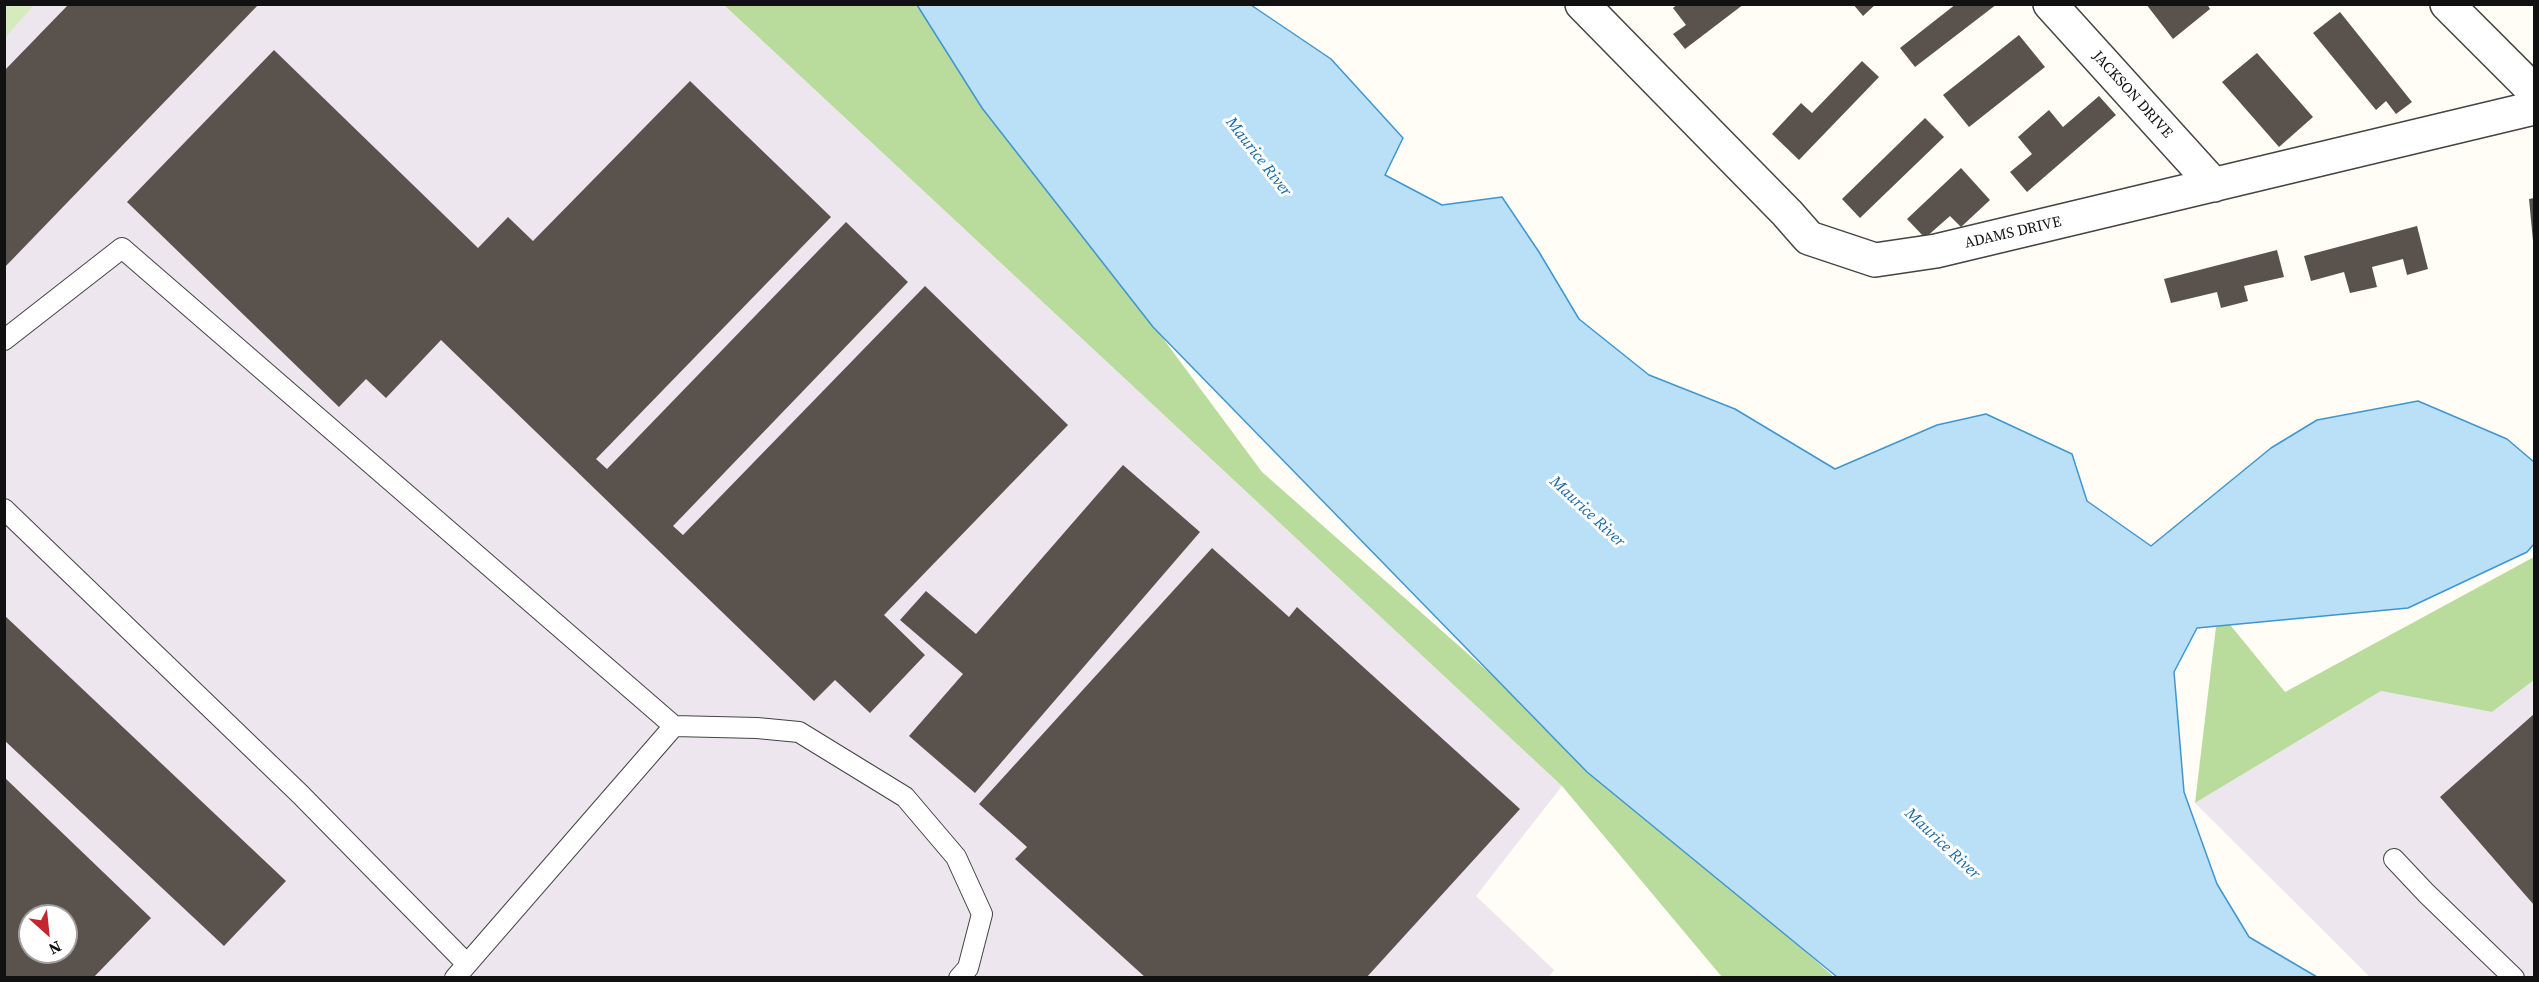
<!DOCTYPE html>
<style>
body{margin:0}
#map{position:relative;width:2539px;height:982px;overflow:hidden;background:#fffdf5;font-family:"Source Serif 4",serif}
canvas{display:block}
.frame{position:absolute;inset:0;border:6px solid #111;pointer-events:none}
.north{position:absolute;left:18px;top:904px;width:60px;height:60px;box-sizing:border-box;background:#fff;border:2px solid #a0a0a0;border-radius:50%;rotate:153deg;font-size:16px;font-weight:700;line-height:24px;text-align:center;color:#111}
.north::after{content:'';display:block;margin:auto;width:21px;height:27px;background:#c4262e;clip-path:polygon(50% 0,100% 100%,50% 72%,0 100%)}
</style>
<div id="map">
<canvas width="2539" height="982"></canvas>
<div class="frame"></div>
<div class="north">N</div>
</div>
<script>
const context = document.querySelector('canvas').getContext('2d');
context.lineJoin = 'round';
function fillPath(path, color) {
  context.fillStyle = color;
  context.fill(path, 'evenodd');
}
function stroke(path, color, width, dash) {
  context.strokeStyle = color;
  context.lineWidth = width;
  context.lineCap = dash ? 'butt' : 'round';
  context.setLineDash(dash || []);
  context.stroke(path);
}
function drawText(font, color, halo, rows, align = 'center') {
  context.font = font + ' "Source Serif 4",serif';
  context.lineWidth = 6;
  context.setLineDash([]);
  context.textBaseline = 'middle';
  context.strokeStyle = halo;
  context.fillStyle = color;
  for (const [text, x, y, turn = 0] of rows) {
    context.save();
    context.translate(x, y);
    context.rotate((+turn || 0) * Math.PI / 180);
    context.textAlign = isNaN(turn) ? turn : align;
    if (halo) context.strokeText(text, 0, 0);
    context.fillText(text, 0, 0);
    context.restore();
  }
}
fillPath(new Path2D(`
 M34,4L724,5L1562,786L1476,896L1554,970L1548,978L5,977L4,38ZM30,916H66V952H30Z
 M2534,680V977H2370L2195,803L2381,691L2492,712Z`), '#eee6ef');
fillPath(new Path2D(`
 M5,4L34,5L5,38L4,5Z`), '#d5ebbd');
fillPath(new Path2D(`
 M724,5H916L1262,472L1834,977H1722L1562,786Z
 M2534,557V680L2492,712L2381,691L2195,803L2218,610L2285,692Z`), '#b9dc9c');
const water = new Path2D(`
 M917,5H1251L1331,59L1403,138L1385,175L1442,205L1502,197L1539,252L1579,319L1649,375L1735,409L1835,469L1937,425L1986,414L2072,454L2087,501L2151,546L2271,448L2317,420L2418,401L2507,439L2534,462V544L2527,552L2408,608L2197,628L2174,672L2184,792L2217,884L2249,937L2317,977H1837L1587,772L1153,327L982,108Z`);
fillPath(water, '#b9e0f7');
stroke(water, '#3f96cf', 1.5);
fillPath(new Path2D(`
 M69,4H259L4,268V71Z
 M1678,4H1744L1685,49L1673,34L1686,25L1673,8Z
 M1853,4H1876L1863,16Z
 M1956,4H1997L1915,67L1900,48Z
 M2146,4H2207L2210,9L2173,39Z
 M2340,12L2412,102L2396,114L2386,101L2376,110L2313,33Z
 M2019,35L2045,67L1969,127L1943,95Z
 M274,50L478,248L508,217L533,241L690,81L831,217L596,459L607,469L846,222L908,282L673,526L683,535L925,286L1068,425L884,615L925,655L870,713L835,680L814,701L441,340L386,398L366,379L339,407L127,202Z
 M2257,53L2313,117L2279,147L2222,82Z
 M1862,61L1879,77L1799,160L1772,134L1801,103L1812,113Z
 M2099,96L2116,115L2027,192L2010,172L2032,154L2018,137L2049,110L2063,127Z
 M1925,118L1944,137L1860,218L1842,199Z
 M1961,168L1990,200L1961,227L1950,216L1925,238L1907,219Z
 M2534,198V241H2533L2529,199Z
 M2417,226L2428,269L2407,275L2403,259L2372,267L2377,287L2350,293L2344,272L2311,281L2304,256Z
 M2277,250L2284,277L2244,286L2248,301L2221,308L2217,292L2171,303L2164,279Z
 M1123,465L1200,532L975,793L909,736L963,674L900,620L926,591L976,634Z
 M1212,548L1289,617L1297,607L1520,809L1366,978H1146L1015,859L1027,847L979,804Z
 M4,615L286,881L224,946L4,740Z
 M2534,714V905L2440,797Z
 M4,777L151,918L93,978H4ZM30,916H66V952H30Z`), '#5a524d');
const lane = new Path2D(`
 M4,340L122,248L674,726L455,978
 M4,509L300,794L467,964
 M674,726L757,728L799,732L905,797L956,857L982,914L968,968L959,978
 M2394,859L2426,893L2514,978`);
const street = new Path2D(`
 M1582,4L1787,213L1809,238L1875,260L1936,251L2534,108
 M2050,4L2214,185
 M2447,4L2534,91`);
stroke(lane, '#444', 22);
stroke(street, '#444', 36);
stroke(lane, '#fff', 20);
stroke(street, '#fff', 33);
drawText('15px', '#111', '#fff', [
 ["JACKSON DRIVE",2132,95,48],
 ["ADAMS DRIVE",2013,233,-13]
]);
drawText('italic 16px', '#1768a6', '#fff', [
 ["Maurice River",1258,157,52],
 ["Maurice River",1587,512,43],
 ["Maurice River",1942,844,43]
]);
</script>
